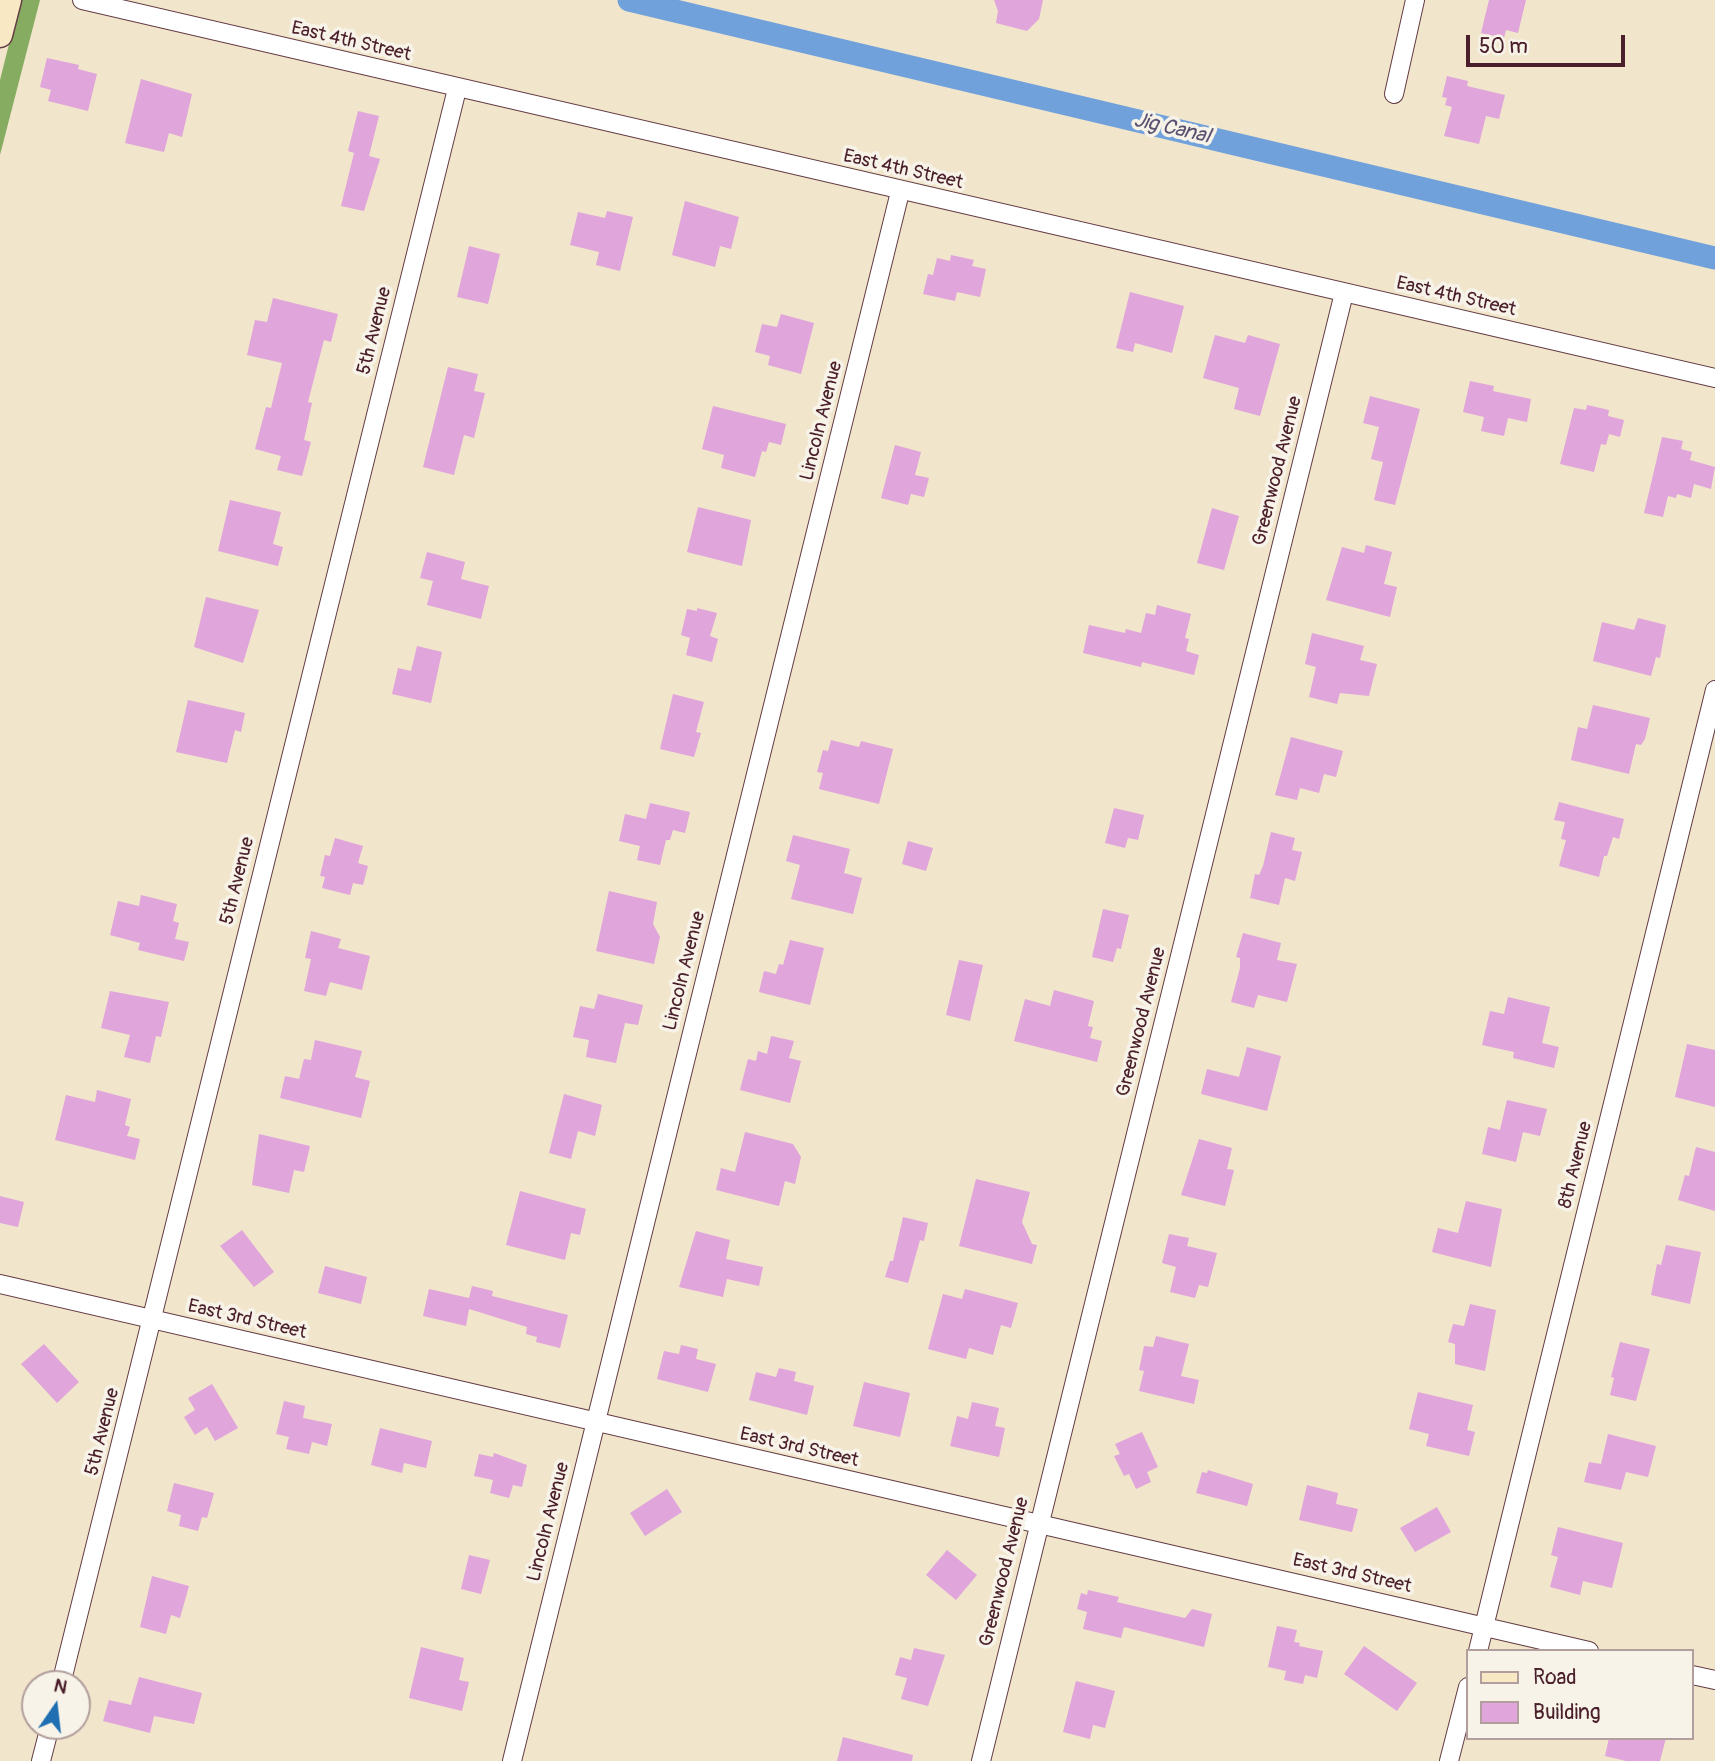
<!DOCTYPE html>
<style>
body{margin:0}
#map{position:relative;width:1715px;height:1761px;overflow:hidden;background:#f1e5cc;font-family:Pangolin,sans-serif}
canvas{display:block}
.legend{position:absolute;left:1466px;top:1649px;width:228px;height:91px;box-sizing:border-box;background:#f7f3e8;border:2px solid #b29e9c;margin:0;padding:9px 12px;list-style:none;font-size:21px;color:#4a1f2b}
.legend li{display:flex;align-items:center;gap:14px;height:35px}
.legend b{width:35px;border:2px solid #b29e9c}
.north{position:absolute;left:21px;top:1670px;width:70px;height:70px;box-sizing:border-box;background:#f7f3e8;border:2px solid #b29e9c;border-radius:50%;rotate:14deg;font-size:19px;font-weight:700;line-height:28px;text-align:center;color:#4a1f2b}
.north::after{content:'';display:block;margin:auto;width:24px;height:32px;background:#1f6fb2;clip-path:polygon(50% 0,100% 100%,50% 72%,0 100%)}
.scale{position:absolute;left:1466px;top:35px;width:159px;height:32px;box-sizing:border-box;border:4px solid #4a1f2b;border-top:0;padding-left:9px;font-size:21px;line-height:24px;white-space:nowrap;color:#4a1f2b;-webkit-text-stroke:5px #f7f3e8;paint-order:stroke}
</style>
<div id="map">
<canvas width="1715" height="1761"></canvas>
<ul class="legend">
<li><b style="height:9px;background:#f8e8c3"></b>Road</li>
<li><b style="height:19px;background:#e0a5da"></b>Building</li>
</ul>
<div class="north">N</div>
<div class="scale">50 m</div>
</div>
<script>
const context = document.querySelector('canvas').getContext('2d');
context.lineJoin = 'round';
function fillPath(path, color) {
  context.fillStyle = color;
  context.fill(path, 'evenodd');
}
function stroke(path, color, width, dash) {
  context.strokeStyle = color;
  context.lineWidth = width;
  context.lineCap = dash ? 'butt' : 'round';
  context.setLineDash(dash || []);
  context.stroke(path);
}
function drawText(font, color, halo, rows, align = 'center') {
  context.font = font + ' Pangolin,sans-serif';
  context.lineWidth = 7;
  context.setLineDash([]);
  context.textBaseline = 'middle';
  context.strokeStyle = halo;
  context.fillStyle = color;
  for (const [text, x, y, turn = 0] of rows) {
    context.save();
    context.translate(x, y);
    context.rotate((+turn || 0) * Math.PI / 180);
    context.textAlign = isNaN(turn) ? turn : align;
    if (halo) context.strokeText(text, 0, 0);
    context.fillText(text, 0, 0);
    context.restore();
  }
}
fillPath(new Path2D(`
 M20,0H40L0,155V80Z`), '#86ac62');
stroke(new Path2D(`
 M629,0L1715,258`), '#70a1db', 23);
fillPath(new Path2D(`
 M994,0H1043L1039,19L1027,31L996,23L998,11Z
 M1489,0H1526L1518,33L1506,30L1504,38L1481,33Z
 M47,58L79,65L78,69L97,74L88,111L48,101L51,90L40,87Z
 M1447,76L1468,81L1467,86L1505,95L1499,119L1486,116L1479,144L1444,136L1452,107L1445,105L1447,98L1442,97Z
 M141,79L192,94L182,137L169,133L164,152L125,143Z
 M358,111L379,116L369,156L380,159L364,211L341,206L354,153L348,151Z
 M685,201L739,217L731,249L720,246L715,267L672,255Z
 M607,211L633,217L620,271L596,265L599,252L570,245L578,212L605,218Z
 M469,246L500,254L488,304L457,297Z
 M951,255L974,260L972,266L986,269L980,297L957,292L955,301L923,294L928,274L933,275L937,258L950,261Z
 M1130,292L1184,306L1172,353L1135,343L1133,352L1116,348Z
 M273,298L338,314L331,342L324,340L308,402L312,403L304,440L311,442L302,476L277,470L281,456L255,449L266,407L271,408L282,363L247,355L255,320L267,322Z
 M781,314L814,323L801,374L768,365L770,356L755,352L762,324L777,327Z
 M1215,335L1245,343L1248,335L1280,344L1260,416L1234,409L1239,388L1203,378Z
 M448,367L478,374L474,391L485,393L474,438L464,435L454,475L423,467Z
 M1470,381L1494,386L1493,391L1531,399L1527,422L1508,418L1504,436L1481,431L1484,417L1463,412Z
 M1370,396L1420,409L1395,505L1374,500L1383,462L1371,459L1379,427L1363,423Z
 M1587,405L1609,410L1608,416L1624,420L1620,437L1609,434L1606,445L1601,444L1594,472L1560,464L1574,408L1586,410Z
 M713,406L786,424L781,445L769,442L766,452L762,451L755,477L721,468L724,455L702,449Z
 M1662,437L1683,441L1681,449L1692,452L1690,460L1715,467L1711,489L1694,484L1691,498L1677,494L1676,498L1668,496L1663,517L1644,513Z
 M895,445L921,452L915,475L929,478L924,497L911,494L908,505L881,498Z
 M230,500L281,512L273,544L283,547L278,566L218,551Z
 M698,507L751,520L742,566L687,552Z
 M1212,508L1239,516L1224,570L1197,563Z
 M1366,545L1392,552L1384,584L1397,587L1390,617L1326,600L1342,547L1364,553Z
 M427,552L465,562L461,579L489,586L481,619L427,605L433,581L420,578Z
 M206,597L259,610L243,663L194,647Z
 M1157,605L1191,614L1185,638L1189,639L1186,651L1199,655L1194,675L1142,662L1141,667L1083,653L1089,625L1125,633L1126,629L1141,633L1146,613L1155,615Z
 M697,608L717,613L710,636L718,639L712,662L686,655L690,638L681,635L687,609L697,611Z
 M1638,618L1666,625L1660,658L1656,657L1651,676L1593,661L1602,622L1634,630Z
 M1312,633L1364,646L1360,660L1377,664L1369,696L1340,693L1337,704L1309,697L1316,667L1305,664Z
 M417,646L442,652L431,703L392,694L398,668L411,671Z
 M673,694L704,702L696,732L701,733L694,757L660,749Z
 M188,700L245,713L241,732L235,730L227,763L176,752Z
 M1593,705L1650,718L1645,739L1641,745L1636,744L1629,774L1571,760L1578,727L1587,729Z
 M1291,737L1343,751L1336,777L1324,774L1319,793L1300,788L1297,800L1275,795Z
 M831,740L859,747L861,741L893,749L879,804L819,789L823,773L817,772L823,750L828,751Z
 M1559,802L1624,819L1619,839L1613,837L1607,856H1604L1599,877L1559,866L1566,840L1561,839L1565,822L1554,820Z
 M650,803L690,812L685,833L673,830L670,840H666L660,865L637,860L640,846L619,841L625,814L646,819Z
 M1114,808L1144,815L1138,840L1128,838L1125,848L1105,843Z
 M1271,832L1295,838L1292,850L1302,852L1295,881L1285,878L1279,905L1250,898L1255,874L1259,875L1263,866Z
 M793,835L850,849L844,873L862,878L853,914L791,899L800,865L786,861Z
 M335,838L363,846L358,863L368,866L363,885L353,883L350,895L322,888L325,877L320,876L325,855L330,856Z
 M908,841L933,848L926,871L902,864Z
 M609,891L657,902L653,924L660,937L654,964L596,951Z
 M141,895L177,904L173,921L179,923L175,939L189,942L184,961L138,950L140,943L110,935L118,901L139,906Z
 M1103,909L1129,915L1121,949L1117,948L1113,962L1092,957Z
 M311,931L341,939L338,948L370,956L362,990L330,982L326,996L304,991L311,959L305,958Z
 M1243,933L1281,943L1277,960L1297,964L1287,1002L1258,995L1254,1008L1231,1002L1240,968V958L1236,957Z
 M790,940L824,948L810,1005L759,992L764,971L776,974L779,964L783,965Z
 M959,960L983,965L970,1021L946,1015Z
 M1054,990L1094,1001L1088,1026L1093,1027L1090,1038L1102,1041L1097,1062L1014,1041L1025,999L1050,1006Z
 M110,991L169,1002L161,1037L156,1036L150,1063L124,1057L130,1035L101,1028Z
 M598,994L643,1005L638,1025L625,1023L616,1063L586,1057L589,1040L573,1037L580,1006L594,1009Z
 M1508,997L1550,1007L1542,1043L1559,1047L1554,1068L1513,1058L1514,1052L1482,1045L1490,1011L1504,1014Z
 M771,1036L794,1041L789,1058L801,1061L790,1103L740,1090L748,1059L756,1061L758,1051L767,1054Z
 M315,1040L362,1051L355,1077L370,1081L361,1118L280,1098L285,1076L299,1079L304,1059L311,1060Z
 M1687,1044L1715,1050V1107L1675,1097Z
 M1247,1047L1281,1056L1267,1111L1201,1094L1207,1069L1239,1077Z
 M97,1090L131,1099L125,1125L130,1127L127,1136L140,1139L135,1160L55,1140L66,1095L95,1102Z
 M564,1094L602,1105L595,1136L578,1131L571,1159L549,1153Z
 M1507,1100L1547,1109L1540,1136L1523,1132L1516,1162L1482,1154L1488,1127L1500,1130Z
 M745,1132L793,1144L801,1157L795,1184L785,1181L779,1206L716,1190L721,1168L735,1172Z
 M259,1134L310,1146L304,1172L294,1170L289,1193L252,1185Z
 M1199,1139L1232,1148L1227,1169L1234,1170L1225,1206L1181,1195Z
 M1696,1147L1715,1152V1211L1678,1200L1685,1175L1689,1176Z
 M976,1179L1030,1192L1022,1222L1032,1244L1037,1245L1032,1264L959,1246Z
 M520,1191L586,1209L580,1235L571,1233L565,1260L506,1245Z
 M0,1196L24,1202L18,1227L0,1223Z
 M1466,1201L1502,1209L1491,1267L1432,1252L1438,1228L1458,1233Z
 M903,1217L928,1223L924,1241L920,1240L908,1283L885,1277L890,1261H893Z
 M242,1230L274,1272L254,1287L220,1246Z
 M696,1231L730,1240L726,1259L763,1267L759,1286L727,1279L723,1297L679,1287Z
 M1169,1234L1189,1238L1187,1246L1217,1253L1208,1287L1199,1285L1195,1298L1170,1292L1176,1267L1162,1263Z
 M1666,1245L1701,1252L1690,1304L1651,1295L1657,1264L1661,1265Z
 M325,1266L367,1277L361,1304L318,1293Z
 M472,1286L493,1291L492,1296L568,1315L560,1348L536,1342L537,1337L526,1334L527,1327L469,1309L466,1326L423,1316L429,1289L469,1298Z
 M965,1289L1018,1303L1011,1328L1001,1325L993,1355L969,1348L966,1359L928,1349L943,1294L962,1299Z
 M1470,1304L1496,1310L1485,1371L1455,1364V1344L1448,1342L1453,1324L1464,1326Z
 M1156,1336L1189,1344L1181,1376L1199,1380L1194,1404L1139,1391L1144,1371L1139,1370L1144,1346L1153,1347Z
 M1620,1342L1650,1349L1636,1401L1610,1395L1614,1378L1611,1377Z
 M44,1344L79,1382L57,1403L21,1364Z
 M681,1345L698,1349L696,1359L716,1364L708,1392L657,1379L664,1351L679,1354Z
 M779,1368L796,1372L794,1381L814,1386L807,1415L749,1400L756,1372L776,1377Z
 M864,1382L910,1393L900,1437L853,1426Z
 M212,1384L238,1428L215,1441L207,1427L195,1435L184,1417L195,1410L188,1398Z
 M1418,1392L1473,1405L1467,1430L1475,1432L1469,1456L1426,1446L1429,1434L1409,1429Z
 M284,1401L305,1406L303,1418L332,1424L327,1446L312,1442L309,1454L286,1449L289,1437L276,1434Z
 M972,1402L999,1408L995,1426L1005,1428L999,1457L950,1446L957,1416L968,1419Z
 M380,1428L432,1441L426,1468L404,1463L402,1473L371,1465Z
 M1142,1432L1158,1467L1147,1472L1151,1482L1136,1489L1129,1474L1124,1476L1114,1456L1120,1454L1115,1444Z
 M1608,1434L1656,1446L1648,1477L1626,1472L1621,1490L1584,1482L1589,1462L1601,1464Z
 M494,1453L527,1465L522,1487L513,1485L509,1498L490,1493L493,1480L474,1476L479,1454L493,1457Z
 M1208,1470L1253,1484L1247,1506L1196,1493L1202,1472L1207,1473Z
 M174,1483L214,1493L207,1518L202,1517L198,1531L179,1526L181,1515L167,1511Z
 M1307,1485L1338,1493L1336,1504L1358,1509L1352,1532L1299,1520Z
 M667,1489L682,1512L645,1536L630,1513Z
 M1437,1507L1451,1532L1415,1552L1400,1528Z
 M1558,1527L1623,1543L1612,1588L1583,1581L1580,1595L1550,1587L1558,1557L1551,1555Z
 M947,1550L977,1575L956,1600L926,1575Z
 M469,1555L490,1560L481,1594L461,1589Z
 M152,1576L189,1586L180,1618L171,1615L166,1634L140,1627Z
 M1088,1590L1119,1597L1117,1602L1185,1618L1192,1609L1212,1614L1204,1647L1124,1627L1121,1638L1083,1629L1087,1612L1077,1609L1081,1593L1087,1595Z
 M1277,1626L1297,1630L1294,1642L1300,1643L1299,1646L1323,1651L1317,1678L1305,1675L1303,1684L1284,1680L1286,1671L1268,1667Z
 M1364,1646L1417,1683L1397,1711L1344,1674Z
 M421,1647L464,1658L459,1680L469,1682L462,1711L409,1698Z
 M914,1648L945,1655L928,1706L901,1699L907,1678L895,1675L900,1657L911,1660Z
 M139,1677L202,1693L194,1724L154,1716L150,1733L103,1721L109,1700L131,1705Z
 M1076,1681L1115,1691L1105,1728L1093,1725L1090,1739L1063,1732Z
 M843,1737L913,1755L912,1761H837Z
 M1609,1738H1666L1660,1761H1626L1605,1756Z`), '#e0a5da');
const street = new Path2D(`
 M82,0L1715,378
 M1394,94L1415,0
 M0,1284L1589,1651
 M1478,1651L1715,690
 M1692,1675L1715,1680
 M61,1684L457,89
 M41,1761L50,1726
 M512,1761L900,192
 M981,1761L1344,293
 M1449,1761L1468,1687`);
const secondary = new Path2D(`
 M0,35L9,0`);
stroke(street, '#633d43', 20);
stroke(secondary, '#633d43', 27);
stroke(street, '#fff', 18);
stroke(secondary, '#f8e8c3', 24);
drawText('19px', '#4a1f2b', '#f7f3e8', [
 ["East 4th Street",351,42,13],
 ["East 4th Street",903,170,13],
 ["East 4th Street",1456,297,13],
 ["5th Avenue",375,331,-76],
 ["Lincoln Avenue",822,421,-76],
 ["Greenwood Avenue",1278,471,-76],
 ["5th Avenue",238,881,-76],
 ["Lincoln Avenue",685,971,-76],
 ["Greenwood Avenue",1142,1022,-76],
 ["8th Avenue",1576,1165,-76],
 ["East 3rd Street",247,1320,13],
 ["5th Avenue",103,1432,-76],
 ["East 3rd Street",799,1448,13],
 ["Lincoln Avenue",549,1522,-76],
 ["Greenwood Avenue",1005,1572,-76],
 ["East 3rd Street",1352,1574,13]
]);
drawText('italic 21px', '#595371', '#f7f3e8', [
 ["Jig Canal",1172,129,13]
]);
</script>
